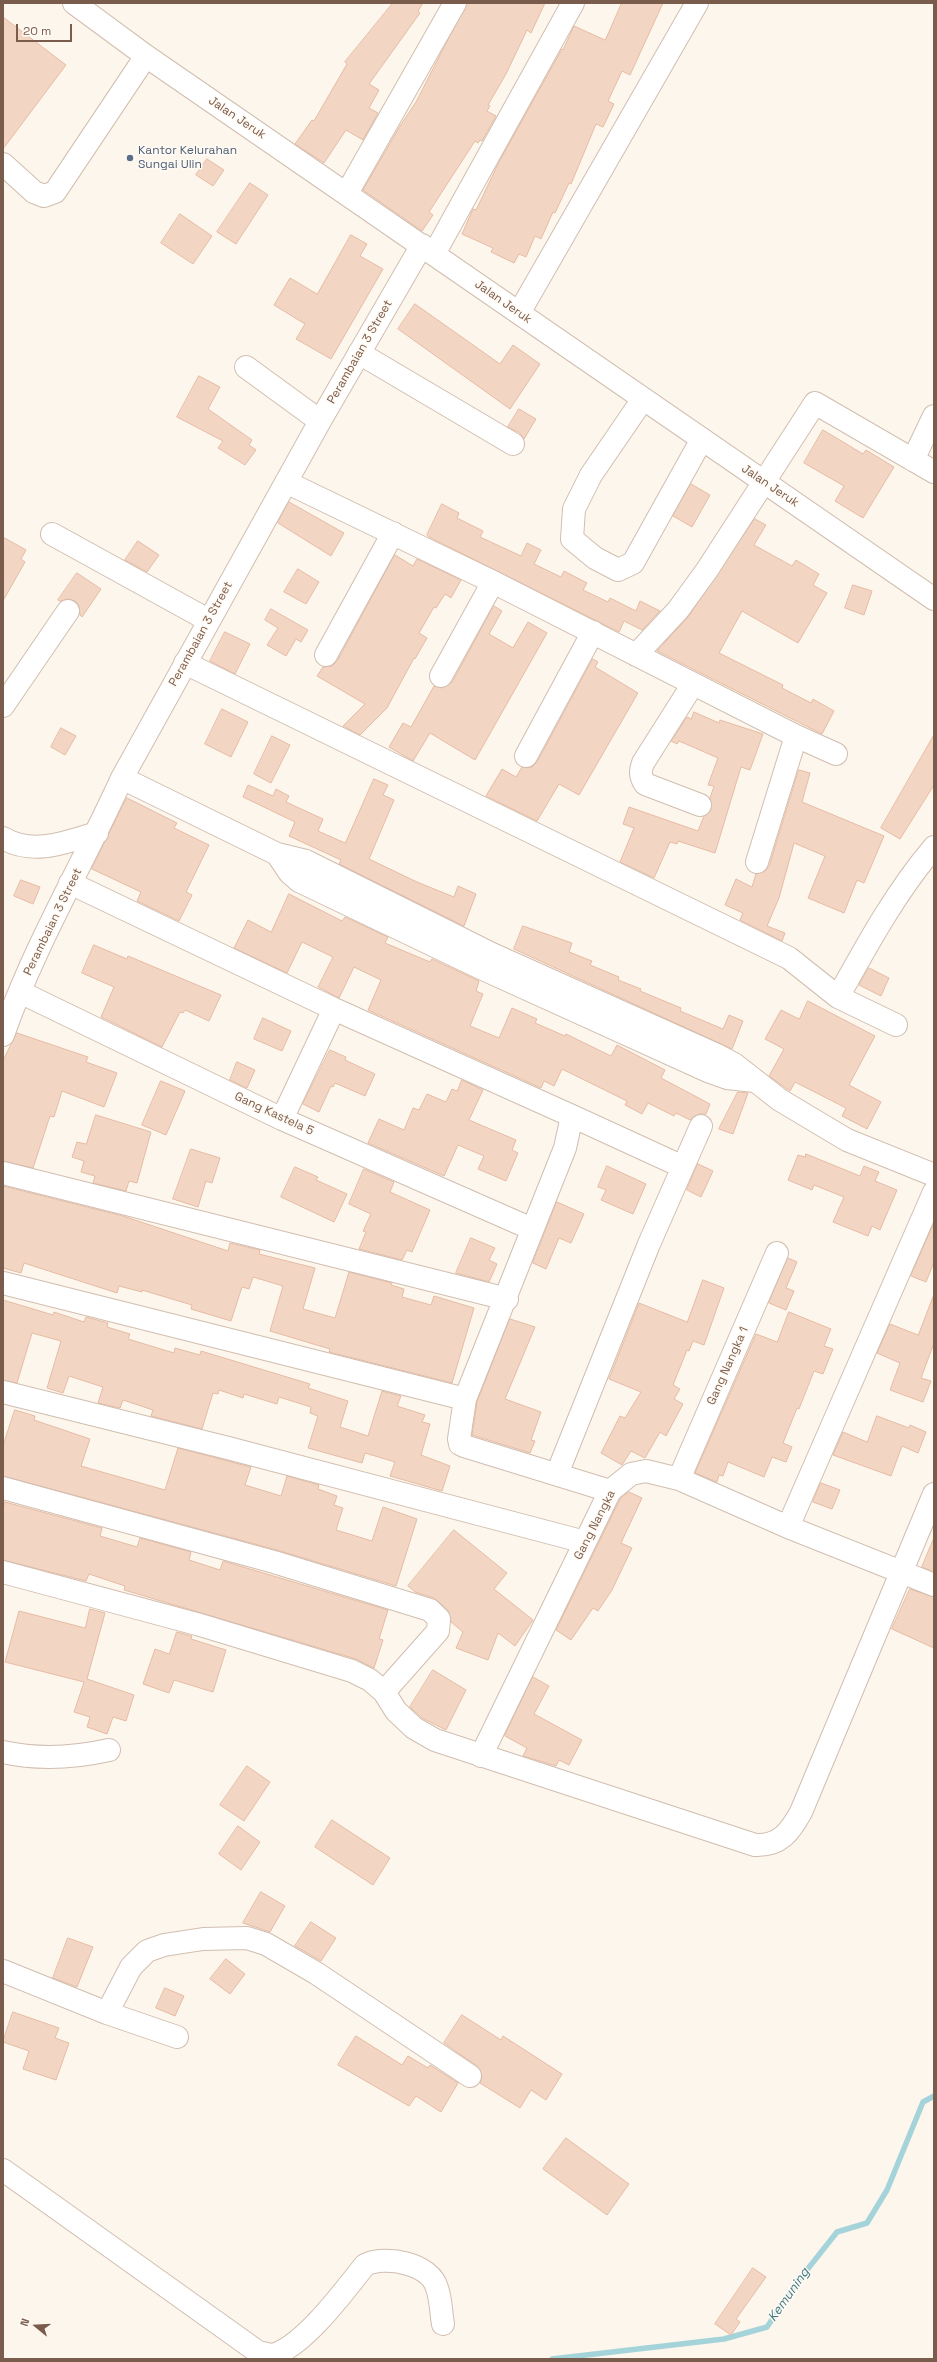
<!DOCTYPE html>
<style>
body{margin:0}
#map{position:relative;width:937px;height:2362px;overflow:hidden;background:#fdf6ec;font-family:"Space Grotesk",sans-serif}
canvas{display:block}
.frame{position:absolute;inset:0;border:4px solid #7a5c4d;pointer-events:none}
.north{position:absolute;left:16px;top:2306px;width:40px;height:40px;-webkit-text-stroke:3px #fffaf3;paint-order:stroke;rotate:288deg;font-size:11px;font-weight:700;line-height:16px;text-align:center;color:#7a5c4d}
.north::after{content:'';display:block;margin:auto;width:14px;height:18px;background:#7a5c4d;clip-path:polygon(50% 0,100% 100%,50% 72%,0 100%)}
.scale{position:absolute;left:16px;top:24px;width:56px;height:18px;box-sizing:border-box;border:2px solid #7a5c4d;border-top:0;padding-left:5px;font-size:12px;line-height:14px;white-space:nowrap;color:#7a5c4d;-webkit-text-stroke:3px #fffaf3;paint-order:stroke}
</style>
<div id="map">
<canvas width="937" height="2362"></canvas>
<div class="frame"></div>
<div class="north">N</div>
<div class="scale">20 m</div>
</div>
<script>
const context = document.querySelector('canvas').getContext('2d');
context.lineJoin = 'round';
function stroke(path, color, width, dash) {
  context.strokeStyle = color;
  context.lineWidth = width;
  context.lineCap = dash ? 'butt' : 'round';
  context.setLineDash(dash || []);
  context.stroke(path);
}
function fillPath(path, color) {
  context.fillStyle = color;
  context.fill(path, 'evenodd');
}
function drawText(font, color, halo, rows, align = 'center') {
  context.font = font + ' "Space Grotesk",sans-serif';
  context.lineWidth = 3;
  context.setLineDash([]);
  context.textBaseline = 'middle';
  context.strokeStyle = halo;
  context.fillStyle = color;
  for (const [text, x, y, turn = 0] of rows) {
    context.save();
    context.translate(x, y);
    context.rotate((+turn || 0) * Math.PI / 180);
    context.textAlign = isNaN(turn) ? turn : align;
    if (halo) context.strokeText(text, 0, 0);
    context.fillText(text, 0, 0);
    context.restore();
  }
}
stroke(new Path2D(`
 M552,2359L724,2339L767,2327L799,2280L837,2232L867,2223L887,2190L923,2102L934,2096`), '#a5d3da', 5.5);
const building = new Path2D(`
 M393,3H423L418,11L420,13L369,84L379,90L369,108L378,113L363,140L346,130L324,163L295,144L312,120L314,121L347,64L345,62Z
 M467,3H545L531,33L527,30L506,74L488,105L490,106L487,111L496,116L482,141L480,140L478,143L475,141L429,212L433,215L422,231L363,190L400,126L416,102Z
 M622,3H663L630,75L622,71L608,101L614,104L603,127L596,124L571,184L569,183L555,213L553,212L541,239L535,236L526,257L519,254L514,263L491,252L493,248L462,234L473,209L476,210L500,160L562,49L563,50L574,26L605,40Z
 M3,17L66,65L3,149Z
 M207,159L224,170L213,186L196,175Z
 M250,183L268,195L236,244L217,232Z
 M180,214L212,236L193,264L161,243Z
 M351,235L367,244L360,256L383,269L331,359L296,339L305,324L274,305L290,278L317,294Z
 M415,304L500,364L513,345L540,364L510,409L398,329Z
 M199,376L220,387L208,409L252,440L249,445L256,450L245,465L218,448L223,441L177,417Z
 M519,409L536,419L524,439L520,433L508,427Z
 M823,430L863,454L866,450L894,467L863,518L835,501L844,486L804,463Z
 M691,484L710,495L692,527L673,516Z
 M289,502L344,533L331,556L278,523Z
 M442,504L459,513L457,518L483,531L480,537L521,556L527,543L541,550L534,564L561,577L564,571L587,583L583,590L608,602L610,598L636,611L640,601L660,611L642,630L624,621L619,632L429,537L427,535Z
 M755,519L766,525L754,545L792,566L796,560L819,574L813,585L827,593L798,643L742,611L719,653L783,685L782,688L811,703L813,699L834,711L822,734L657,651L688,617Z
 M3,537L26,550L21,559L25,562L3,601Z
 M138,541L159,555L147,572L125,560Z
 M395,555L413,566L417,559L461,580L451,598L445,594L436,608L434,607L419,633L427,638L415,659L414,658L387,708L360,735L343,726L365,704L317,676L323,667L332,666L337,661Z
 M298,569L319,582L306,604L284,592Z
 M77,573L101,589L82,617L80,615L79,606L75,601L69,599L60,601L58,600Z
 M853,585L872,591L864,615L845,608Z
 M494,606L502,611L489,634L513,648L528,622L547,633L475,760L430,733L413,761L389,747L403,723L411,727L434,686L442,688L452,682Z
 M271,609L308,630L301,642L296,639L286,656L267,645L278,628L265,620Z
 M225,632L250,644L235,674L210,661Z
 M593,659L598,662L595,667L638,693L579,795L559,784L537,821L486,796L502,769L516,777L522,767H532L537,762Z
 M222,709L248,722L231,757L205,744Z
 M694,712L719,723L720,720L763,734L750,770L741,767L715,853L678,841L677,844L670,842L654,878L620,862L634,828L623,824L629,807L698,831L704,816L711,810L710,798L714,786L708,785L718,758L679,741L677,744L671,741L687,717L691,719Z
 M61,728L76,736L65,755L51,747Z
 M934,735V785L900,839L881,828Z
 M272,736L290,745L271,783L254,774Z
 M799,770L810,773L802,802L884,836L864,883L857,880L844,913L808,898L825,856L794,843L779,898L767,926L785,933L782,941L740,920L743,913L725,905L736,879L752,887L756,874L765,871L769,866Z
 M374,779L388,785L383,795L394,800L369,859L417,882L454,897L458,886L476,894L464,926L339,864L341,860L289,836L295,822L243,797L248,785L273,796L276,789L289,796L286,802L323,819L318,831L345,843Z
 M127,798L177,823L174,828L209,845L186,892L192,895L179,921L137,901L141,892L92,869Z
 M21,880L40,887L33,904L14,896Z
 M289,894L342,921L345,917L388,937L385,943L430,962L432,959L479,981L476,991L483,994L470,1026L499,1038L512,1008L537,1019L535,1023L565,1036L566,1034L611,1056L617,1045L665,1070L661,1078L710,1104L706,1114H699L690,1120L676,1113L674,1116L648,1103L642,1114L625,1105L627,1101L562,1069L554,1086L544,1081L541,1088L368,1010L381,980L354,967L339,998L318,987L333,957L302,942L287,973L234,948L248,920L271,932Z
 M523,926L572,943L569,952L592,961L590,965L619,977L618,980L641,989L640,991L681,1008L680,1011L723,1029L729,1015L743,1021L732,1049L514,949Z
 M94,945L127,959L128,956L221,995L209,1021L185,1010L183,1013L180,1012L162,1047L101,1017L114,987L82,973Z
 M869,968L889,978L881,996L859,985Z
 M808,1001L875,1036L849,1085L881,1102L867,1129L842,1116L846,1108L795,1082L790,1091L769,1076L784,1049L765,1039L781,1010L799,1019Z
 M263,1018L291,1031L282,1051L254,1039Z
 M17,1033L88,1057L86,1062L117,1073L104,1107L62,1091L54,1117L50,1116L33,1168L3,1161V1061Z
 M330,1050L346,1057L345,1060L375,1074L365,1096L335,1083L333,1087L331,1086L319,1112L303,1104Z
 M237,1062L255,1070L247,1088L230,1080Z
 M462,1080L483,1090L469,1120L516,1140L512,1150L518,1153L506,1181L478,1169L484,1156L458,1145L444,1176L368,1143L379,1119L404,1130L413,1108L419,1110L427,1094L446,1102L452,1089L457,1091Z
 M161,1081L185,1091L166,1135L142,1125Z
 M738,1092L748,1093L733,1134L719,1129Z
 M96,1115L151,1132L137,1183L129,1181L126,1191L93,1183L95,1176L81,1172L84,1161L72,1157L77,1142L86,1144Z
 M191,1149L220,1158L212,1183L206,1181L198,1207L173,1199Z
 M806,1154L860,1176L864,1166L879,1172L875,1181L897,1190L880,1230L872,1226L868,1236L833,1222L844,1197L814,1185L812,1190L788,1180L798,1155L805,1157Z
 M698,1164L713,1171L701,1197L687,1190Z
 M607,1166L646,1184L633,1214L601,1200L606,1190L598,1187Z
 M295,1167L318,1177L316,1180L347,1194L334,1222L281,1197Z
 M364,1169L394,1182L390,1192L430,1210L412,1252L407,1250L402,1260L359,1249L366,1232L363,1231L371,1214L349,1204Z
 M3,1186L123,1216L228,1251L230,1243L260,1250L259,1254L315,1268L303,1309L335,1318L349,1272L392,1283L391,1285L404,1289L402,1297L431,1305L434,1296L474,1308L452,1383L329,1352L330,1349L270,1331L283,1286L253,1277L249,1289L242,1287L231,1321L191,1309L192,1305L142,1290V1292L119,1286L117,1293L24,1263L21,1273L3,1268Z
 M557,1202L584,1214L571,1243L559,1238L546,1269L533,1263Z
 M934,1223V1262L926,1282L911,1276Z
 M471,1238L495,1248L489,1260L497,1264L489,1282L456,1273Z
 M788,1258L797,1262L786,1288L794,1291L786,1310L769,1303Z
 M703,1280L724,1288L704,1345L693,1341L689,1351L687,1350L673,1385L680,1389L674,1399L683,1404L666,1436L660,1432L645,1458L631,1451L622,1465L601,1453L620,1416L625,1418L641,1392L609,1379L639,1303L687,1322Z
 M933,1297L934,1343L921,1378L931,1381L923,1402L890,1390L900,1363L877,1353L890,1324L918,1335Z
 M3,1300L53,1315L54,1312L84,1322L86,1317L108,1323L107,1327L130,1334L128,1339L174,1353L175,1348L200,1355L201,1351L310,1384L308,1388L348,1401L340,1427L368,1436L382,1391L401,1396L397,1406L425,1415L422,1422L430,1424L421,1455L450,1466L442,1491L390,1476L395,1462L365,1453L362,1463L308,1448L318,1416L310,1413L311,1407L279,1397L277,1404L244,1394L243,1398L219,1390L218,1394L213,1393L202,1429L151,1416L153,1410L123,1400L120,1408L98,1403L103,1387L69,1376L63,1393L47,1388L61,1341L32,1333L17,1383L3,1380Z
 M789,1312L831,1329L824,1346L833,1349L823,1374L814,1371L799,1409L797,1408L783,1443L792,1447L786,1462L772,1457L764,1477L728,1462L723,1476L719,1475L717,1482L695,1473L756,1334L777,1342Z
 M510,1319L535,1327L505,1399L541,1412L531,1440L535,1441L530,1453L472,1435L477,1402Z
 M15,1410L35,1416L34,1420L90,1439L81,1466L165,1490L178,1448L251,1467L245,1485L281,1496L287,1476L319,1485L318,1489L337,1496L334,1505L343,1508L336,1530L372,1541L383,1507L417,1519L396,1586L277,1550L3,1476V1446Z
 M877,1416L909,1428L910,1425L926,1432L918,1453L902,1446L891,1476L833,1455L843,1432L867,1442Z
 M821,1483L840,1490L832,1509L813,1502Z
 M629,1492L642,1498L621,1543L632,1548L612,1590L598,1611L593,1608L571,1640L556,1630L620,1499Z
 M5,1502L102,1528L100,1536L137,1547L140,1538L191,1552L189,1560L220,1570L223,1561L388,1610L379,1639L383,1640L374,1668L356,1659L124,1590L125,1586L89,1574L86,1581L3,1560V1510Z
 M454,1530L507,1573L494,1589L533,1620L515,1646L498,1633L488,1660L456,1648L463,1632L451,1622L448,1610L434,1598L415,1592L408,1586Z
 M934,1538V1572L922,1567Z
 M910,1589L934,1597V1648L892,1629Z
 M90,1609L105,1613L87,1679L134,1695L126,1721L113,1717L107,1734L87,1727L90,1717L74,1712L84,1682L5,1662L19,1611L85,1628Z
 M177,1632L192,1636L191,1639L226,1650L213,1692L174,1680L169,1693L143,1684L155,1649L169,1654Z
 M433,1670L466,1690L446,1730L422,1718L410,1707Z
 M533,1677L549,1686L534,1714L582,1740L569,1765L559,1760L556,1766L523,1756L527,1748L505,1736Z
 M247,1766L270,1782L244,1821L220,1805Z
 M332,1820L390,1858L373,1885L315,1847Z
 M238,1826L260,1842L241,1870L219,1854Z
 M261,1892L285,1906L270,1932L243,1923Z
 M311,1922L336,1938L321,1961L295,1946Z
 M68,1938L93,1947L77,1987L53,1978Z
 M226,1959L245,1974L230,1994L210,1979Z
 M165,1988L184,1996L175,2016L156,2008Z
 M13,2012L59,2028L55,2038L69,2043L56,2080L23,2069L29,2051L3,2042Z
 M462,2015L501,2040L503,2036L562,2074L546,2100L531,2090L520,2108L480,2083L482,2076L477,2066L444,2043Z
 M356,2036L402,2065L408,2056L428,2068L430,2065L458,2083L441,2112L416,2096L409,2106L338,2065Z
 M566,2138L629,2184L607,2215L543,2169Z
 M753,2268L766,2277L736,2319L740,2322L731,2335L715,2324Z`);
fillPath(building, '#f3d5c3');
stroke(building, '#e6bba3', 1);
const minor = new Path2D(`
 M74,3L146,56L934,599
 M3,164L34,192L44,196L55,192L146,56
 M347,193L455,3
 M434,254L573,3
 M519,313L697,3
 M359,353L513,444
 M246,367L320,421
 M643,399L591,475L574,509L572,539L595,558L618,570L633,563L702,439
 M913,460L934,416
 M286,482L493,582L796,736L836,754
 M52,534L208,620
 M326,655L393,533
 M636,655L678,610L707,570L815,403L934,472
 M185,663L789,958L838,997L896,1025
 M441,676L493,582
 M693,684L643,763C640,771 640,776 645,784L700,805
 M3,706L68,611
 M526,756L593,632
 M122,778L277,854L306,861L492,954L717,1055L734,1064L780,1100L847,1140L934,1175
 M3,838C33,856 67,842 97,833
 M277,854L289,872L299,881L483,969L710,1072L727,1078L755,1081
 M757,862L796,736
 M70,883L334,1009L572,1116L565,1148L465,1399L459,1439L460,1444L464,1446L610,1491
 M20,992L282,1119L532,1229
 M838,997C867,945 895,893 934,847
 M3,1035C34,946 83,864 122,778L320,421L422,245
 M572,1116L683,1167
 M282,1119L334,1009
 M3,1173L507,1299
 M3,1283L465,1399
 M3,1392L228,1448L585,1542
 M557,1474L649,1244L701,1126
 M679,1479L777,1253
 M3,1488L274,1562L430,1610L439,1619L438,1631L384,1692
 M788,1527L934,1192
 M3,1572L197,1624L352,1671L370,1680L384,1692L396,1711L414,1728L435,1740L755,1845C780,1846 790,1832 801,1812L934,1494
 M3,1752C39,1760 73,1758 109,1750
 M481,1756L610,1491L631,1474L646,1471L679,1479L788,1527L934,1585
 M3,1971L107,2013L177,2037
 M107,2013L131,1967L147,1951L164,1945L203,1939L247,1938L266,1944L316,1973L470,2076
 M3,2170L258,2352C264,2353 270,2356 276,2354C307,2342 344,2291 365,2265C385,2255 430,2263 437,2288C441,2299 441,2313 443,2324`);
stroke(minor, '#d1beb0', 24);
stroke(minor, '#fff', 22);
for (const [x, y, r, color] of [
 [130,158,4,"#5c6f8a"]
]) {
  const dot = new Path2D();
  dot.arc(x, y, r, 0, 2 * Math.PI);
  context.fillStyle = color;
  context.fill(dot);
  stroke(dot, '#fffaf3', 1.5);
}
drawText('12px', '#7a5c4d', '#fffaf3', [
 ["Jalan Jeruk",237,118,34],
 ["Jalan Jeruk",503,302,35],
 ["Perambaian 3 Street",360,352,-60],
 ["Jalan Jeruk",770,486,34],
 ["Perambaian 3 Street",201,634,-61],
 ["Perambaian 3 Street",53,922,-64],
 ["Gang Kastela 5",274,1114,25],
 ["Gang Nangka 1",728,1366,-66],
 ["Gang Nangka",595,1525,-63]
]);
drawText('12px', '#4e5e75', '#fffaf3', [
 ["Kantor Kelurahan",138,151],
 ["Sungai Ulin",138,165]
], 'left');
drawText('italic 13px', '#437c86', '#fffaf3', [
 ["Kemuning",789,2295,-55]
]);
</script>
